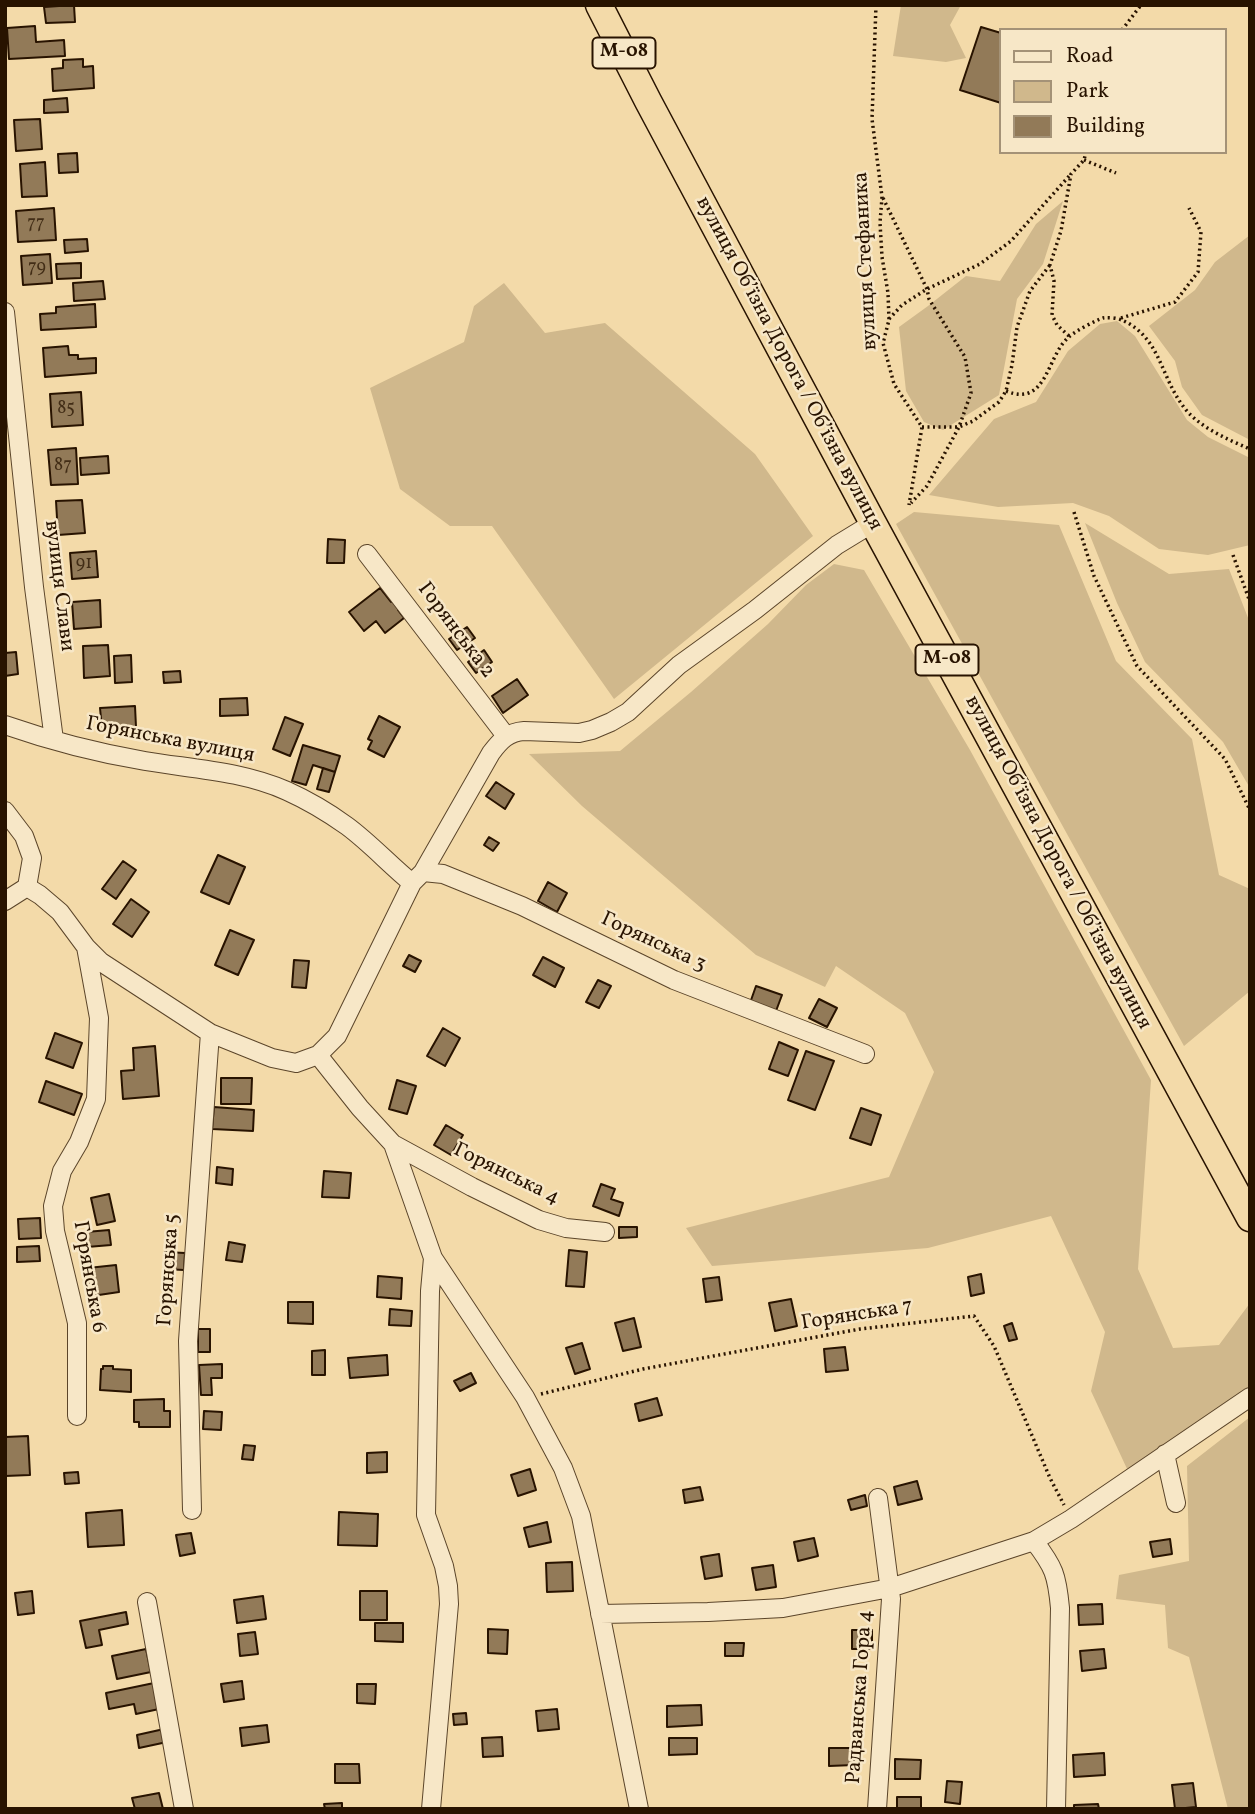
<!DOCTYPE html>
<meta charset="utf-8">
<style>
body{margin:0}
#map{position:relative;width:1255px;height:1814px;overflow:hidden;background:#f3daa9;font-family:Vollkorn,serif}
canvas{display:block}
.frame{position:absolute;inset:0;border:7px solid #281300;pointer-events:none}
.legend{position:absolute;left:999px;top:28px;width:228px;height:126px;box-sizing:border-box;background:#f7e7c7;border:2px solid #a49277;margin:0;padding:9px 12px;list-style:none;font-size:21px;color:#281300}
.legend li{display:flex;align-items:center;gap:14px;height:35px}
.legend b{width:35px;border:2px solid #a49277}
</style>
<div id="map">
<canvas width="1255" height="1814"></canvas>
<div class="frame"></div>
<ul class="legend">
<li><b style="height:9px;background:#f7e7c7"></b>Road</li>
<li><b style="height:19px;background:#d0b88c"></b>Park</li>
<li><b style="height:19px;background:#927a58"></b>Building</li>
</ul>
</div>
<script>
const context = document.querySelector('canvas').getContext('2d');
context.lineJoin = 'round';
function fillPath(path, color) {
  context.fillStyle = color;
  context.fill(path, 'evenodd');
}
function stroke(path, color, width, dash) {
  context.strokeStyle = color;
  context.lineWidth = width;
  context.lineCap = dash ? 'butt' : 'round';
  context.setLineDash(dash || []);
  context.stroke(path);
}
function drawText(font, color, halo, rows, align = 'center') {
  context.font = font + ' Vollkorn,serif';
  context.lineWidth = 5;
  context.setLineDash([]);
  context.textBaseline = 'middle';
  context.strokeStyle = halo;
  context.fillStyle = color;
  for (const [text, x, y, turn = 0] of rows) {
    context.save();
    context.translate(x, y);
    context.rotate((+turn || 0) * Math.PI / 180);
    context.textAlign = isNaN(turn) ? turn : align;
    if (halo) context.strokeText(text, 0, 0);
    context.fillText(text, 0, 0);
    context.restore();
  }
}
fillPath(new Path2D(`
 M901,5H961L950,25L966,58L946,62L893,56Z
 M1063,201L1043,264L1017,299L999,395L943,430L924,422L906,391L899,327L928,306L966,276L1000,281L1036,224Z
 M1250,235V440L1202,415L1182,387L1175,361L1149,326L1195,290L1215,262Z
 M504,283L545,333L605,323L755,454L813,536L614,699L492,526H450L400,489L370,388L464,342L474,306Z
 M1117,321L1135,336L1187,420L1208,437L1250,458V545L1208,555L1159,549L1109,516L1073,503L998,507L929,495L994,419L1036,402L1068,351L1100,324Z
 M914,512L1059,525L1116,661L1192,739L1219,875L1250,889V991L1184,1046L896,524Z
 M1085,523L1169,574L1229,569L1250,623V788L1223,742L1145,662L1117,603Z
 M834,564L864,570L970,750L1151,1080L1138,1269L1173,1348L1219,1345L1250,1303V1387L1128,1471L1091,1391L1105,1332L1051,1216L928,1248L712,1266L686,1228L889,1177L934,1072L905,1013L836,966L825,987L756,955L582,806L529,754L620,751L691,692L768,624L806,585Z
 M1250,1417V1809H1228L1189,1657L1168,1648L1165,1605L1116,1599L1119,1575L1189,1561L1187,1466Z`), '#d0b88c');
const building = new Path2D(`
 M74,5L75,22L46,23L44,7Z
 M35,26L36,42L64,40L65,56L9,59L7,28Z
 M981,27L1001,33V103L960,90Z
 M83,59V67L93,66L94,88L53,91L52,69L63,68V60Z
 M67,98L68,112L44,113V100Z
 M40,119L42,149L16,151L14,120Z
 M77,153L78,172L59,173L58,154Z
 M45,162L47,196L22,197L20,164Z
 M54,208L56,240L18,242L16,211Z
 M87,239L88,251L65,253L64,240Z
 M50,254L52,283L23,285L21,256Z
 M81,263V278L57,279L56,264Z
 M103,281L105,299L74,301L73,283Z
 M95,304L96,327L41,330L40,314L56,313V307Z
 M68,346L69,355H78V359L96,358V373L45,377L43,348Z
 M81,392L83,425L52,427L50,394Z
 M76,448L78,484L51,485L48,450Z
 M108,456L109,473L81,475L80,458Z
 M82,500L85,533L58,535L56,501Z
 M328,539L345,540L344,563H327Z
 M96,551L98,577L72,579L70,553Z
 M380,588L391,602L394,599L401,608L398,610L404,618L385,633L376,621L364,631L349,612Z
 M100,600L101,627L74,629L72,602Z
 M467,627L475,638L457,650L449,639Z
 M108,645L110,676L84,678L83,646Z
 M484,650L492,662L476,673L468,662Z
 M16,652L18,674L5,676V653Z
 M131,655L132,682L115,683L114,656Z
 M180,671L181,682L164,683L163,672Z
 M517,679L528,695L503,713L492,696Z
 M247,698L248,715L220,716V699Z
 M135,706L136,727L102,729L100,708Z
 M379,716L400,727L384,757L368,749L372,741L368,739Z
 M285,717L303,724L290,756L273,749Z
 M303,745L340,756L335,772L313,765L306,785L292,781Z
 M323,768L335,772L329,792L317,789Z
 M496,782L514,794L505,809L486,796Z
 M489,837L499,843L493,851L484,845Z
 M218,855L245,867L229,904L201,892Z
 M123,861L136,870L116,899L102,889Z
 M548,882L567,893L557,912L538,901Z
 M131,899L149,912L132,937L113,924Z
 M230,930L254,940L238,975L215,965Z
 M409,955L421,961L415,972L403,966Z
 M543,957L564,968L555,987L533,975Z
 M294,960L309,961L306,988L292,987Z
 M598,980L611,986L599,1008L586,1002Z
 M756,986L782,995L776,1011L750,1003Z
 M819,999L837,1008L827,1027L809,1018Z
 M443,1028L460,1038L445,1066L427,1056Z
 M55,1033L82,1043L73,1068L46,1058Z
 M779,1042L798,1050L788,1076L769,1069Z
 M155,1046L159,1096L123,1099L121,1071L134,1070L133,1048Z
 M806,1051L834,1061L815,1110L788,1100Z
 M221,1078H252L251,1104H221Z
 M397,1080L416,1086L407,1114L389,1109Z
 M46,1081L82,1094L74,1115L39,1102Z
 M214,1107L254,1110L253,1131L212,1129Z
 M861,1108L881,1115L871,1145L850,1138Z
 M446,1125L463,1135L451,1155L434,1145Z
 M217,1167L233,1169L232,1185L216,1183Z
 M324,1171L351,1173L349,1198L322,1197Z
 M601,1184L615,1189L611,1199L623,1203L619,1216L593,1206Z
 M109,1194L115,1221L97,1225L91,1198Z
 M40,1218L41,1238L19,1239L18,1219Z
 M619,1227H637V1237L619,1238Z
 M109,1230L111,1245L87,1247L86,1232Z
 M229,1242L245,1245L242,1262L226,1260Z
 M39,1246L40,1261L17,1262V1247Z
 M569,1250L587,1252L584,1287L566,1286Z
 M165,1252L185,1253L184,1270L164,1269Z
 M116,1265L119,1292L92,1296L88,1268Z
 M981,1274L984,1293L971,1296L968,1277Z
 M378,1276L402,1278L401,1299L377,1297Z
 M719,1277L722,1300L706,1302L703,1279Z
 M791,1299L797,1326L775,1331L769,1303Z
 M288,1302H313V1324L288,1323Z
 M390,1309L412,1311L411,1326L389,1325Z
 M634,1318L641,1347L623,1351L615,1323Z
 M1012,1323L1017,1339L1009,1341L1004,1326Z
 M198,1329H210V1352H198Z
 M582,1343L590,1369L575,1374L566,1348Z
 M845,1347L848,1370L826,1372L824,1349Z
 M325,1350V1375H312V1351Z
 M387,1355L388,1375L350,1378L348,1358Z
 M222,1364V1378H211L212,1395H201L199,1365Z
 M103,1366H113V1369L131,1370V1392L100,1390L101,1369H103Z
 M471,1373L476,1383L460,1391L454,1381Z
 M657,1398L662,1415L639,1421L635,1404Z
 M164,1399V1411H170V1427H139V1422H134V1400Z
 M204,1411L222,1412L221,1430L203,1429Z
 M28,1436L30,1475L5,1476V1437Z
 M244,1445L255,1446L253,1460L242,1459Z
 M387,1452V1472L367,1473V1453Z
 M530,1469L536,1490L518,1496L511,1475Z
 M78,1472L79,1483L65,1484L64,1473Z
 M917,1481L922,1499L898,1505L894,1487Z
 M700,1487L703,1500L685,1503L683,1490Z
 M865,1495L867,1506L851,1510L848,1500Z
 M122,1510L124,1545L88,1547L86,1513Z
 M339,1512L378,1514L377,1546L338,1545Z
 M547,1522L551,1542L529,1547L524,1528Z
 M191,1533L195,1553L180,1556L176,1535Z
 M814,1538L818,1556L798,1561L794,1542Z
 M1170,1539L1172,1554L1153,1557L1150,1542Z
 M719,1554L722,1576L705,1579L701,1557Z
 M572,1562L573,1591L547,1592L546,1563Z
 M773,1565L776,1587L756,1590L752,1568Z
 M32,1591L34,1613L18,1615L15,1593Z
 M360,1591H387V1620H360Z
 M263,1596L266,1619L237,1623L234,1600Z
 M1102,1604L1103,1624L1079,1625L1078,1605Z
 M126,1612L128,1624L99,1630L102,1645L86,1648L80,1621Z
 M375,1623H403V1642L375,1641Z
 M488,1629L508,1630L507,1654L488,1653Z
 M852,1630H872V1649H852Z
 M255,1632L258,1654L240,1656L238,1634Z
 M725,1643H744L743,1656H725Z
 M146,1649L151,1672L117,1679L112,1656Z
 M1104,1649L1106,1668L1082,1671L1080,1651Z
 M242,1681L244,1699L224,1702L221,1684Z
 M154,1683L159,1709L136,1714L134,1704L109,1709L106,1693Z
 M357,1684H376L375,1704L357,1703Z
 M701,1705L702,1725L667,1727V1706Z
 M557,1709L559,1729L538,1731L536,1711Z
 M466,1713L467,1724L454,1725L453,1714Z
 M267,1725L269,1742L242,1746L240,1728Z
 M164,1729L167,1742L139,1748L137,1735Z
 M502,1737L503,1756L483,1757L482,1738Z
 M669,1738H697V1754L669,1755Z
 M829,1748H854V1765L829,1766Z
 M1104,1753L1105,1775L1074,1777L1073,1755Z
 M895,1759L921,1760L920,1779H895Z
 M335,1764H359L360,1783H335Z
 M947,1781L962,1782L960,1804L945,1802Z
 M1193,1783L1196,1807L1175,1809L1172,1785Z
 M159,1793L163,1809H135L132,1798Z
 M897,1797H921V1809H897Z
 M342,1803V1809H325L324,1804Z
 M1098,1804L1099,1809H1074V1805Z`);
fillPath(building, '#927a58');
stroke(building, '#281300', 2);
const minor = new Path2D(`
 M5,312L34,587L54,740
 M367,554L506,736
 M5,725C51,741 98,753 145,761C193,769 242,771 287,791C307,800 329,813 347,826C370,843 390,865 412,883L423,872L491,753C500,741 508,732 524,731L579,733L592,730L611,722L628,712L679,665L755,610L837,545L873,523
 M5,811L24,836L32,858L27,887L40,895L60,912L86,947L101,962L210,1033L272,1058L296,1063L318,1055L337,1036L412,883
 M423,872L443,874L522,906L674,980L865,1054
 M5,901L27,887
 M318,1055L360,1108L393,1144L433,1258L525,1397L563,1468L581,1516L639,1809
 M393,1144L472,1187L539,1220L566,1228L605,1232
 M77,1416V1323L55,1231L53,1206L62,1171L79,1142L96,1099L99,1018L86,947
 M1165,1454L1176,1503
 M192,1510L188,1341L210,1033
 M1034,1541C1054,1567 1057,1575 1060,1608L1056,1809
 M147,1602L184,1809
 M600,1614L708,1612L783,1608L890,1588L1034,1541L1071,1519L1250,1397
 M431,1809L449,1604L448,1586L444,1566L426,1515L430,1291L433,1258
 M877,1809L891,1599L878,1498`);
const highway = new Path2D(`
 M599,5L648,101L873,523L1250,1218`);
stroke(minor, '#5b452a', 20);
stroke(highway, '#281300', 29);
stroke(new Path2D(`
 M876,5L872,119L882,197L880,223L882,257L888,293L889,320L883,343L894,384L922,427L909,505
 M1122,30L1141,5
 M1084,160L1116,173
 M883,198L927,289L929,299L965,357L971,393L959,427L927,486L911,503
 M1121,318L1175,302L1198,272L1201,232L1189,208
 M889,319L902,305L927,289L980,264L1011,241L1071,174
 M1069,336L1057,325L1052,315L1054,281L1050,265L1061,231L1071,174L1084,160L1086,152
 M1006,391C1048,408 1046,355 1070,336C1076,331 1096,320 1103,318C1109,317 1118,318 1124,321C1160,338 1161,377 1183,406C1198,427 1227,439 1250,449
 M922,427H959L973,421L999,402L1006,391L1012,365L1017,327L1030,291L1050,265
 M1074,512L1094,576L1137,666L1225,759L1250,810
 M1233,555L1250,602
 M541,1394L643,1369L860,1329L974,1316L994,1346L1050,1478L1064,1505`), '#281300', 3.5, [2, 3.5]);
stroke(minor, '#f7e7c7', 18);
stroke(highway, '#f3daa9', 26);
drawText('18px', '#422d16', null, [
 ["77",36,225],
 ["79",37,269],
 ["85",66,410],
 ["87",63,467],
 ["91",84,565]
]);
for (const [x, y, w] of [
 [624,53,63],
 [947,660,63]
]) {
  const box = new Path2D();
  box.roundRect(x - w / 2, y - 15.5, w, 31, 5);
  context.fillStyle = '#f7e7c7';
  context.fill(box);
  stroke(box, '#281300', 2);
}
drawText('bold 19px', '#281300', null, [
 ["М-08",624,53],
 ["М-08",947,660]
]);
drawText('21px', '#281300', '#f7e7c7', [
 ["вулиця Стефаника",867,261,-93],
 ["вулиця Обʼїзна Дорога / Обʼїзна вулиця",788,364,62],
 ["вулиця Слави",58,586,83],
 ["Горянська 2",455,631,53],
 ["Горянська вулиця",170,741,11],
 ["вулиця Обʼїзна Дорога / Обʼїзна вулиця",1057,863,62],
 ["Горянська 3",653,943,25],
 ["Горянська 4",506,1175,26],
 ["Горянська 5",170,1270,-86],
 ["Горянська 6",88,1277,80],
 ["Горянська 7",857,1316,-9],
 ["Радванська Гора 4",861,1697,-86]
]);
</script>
